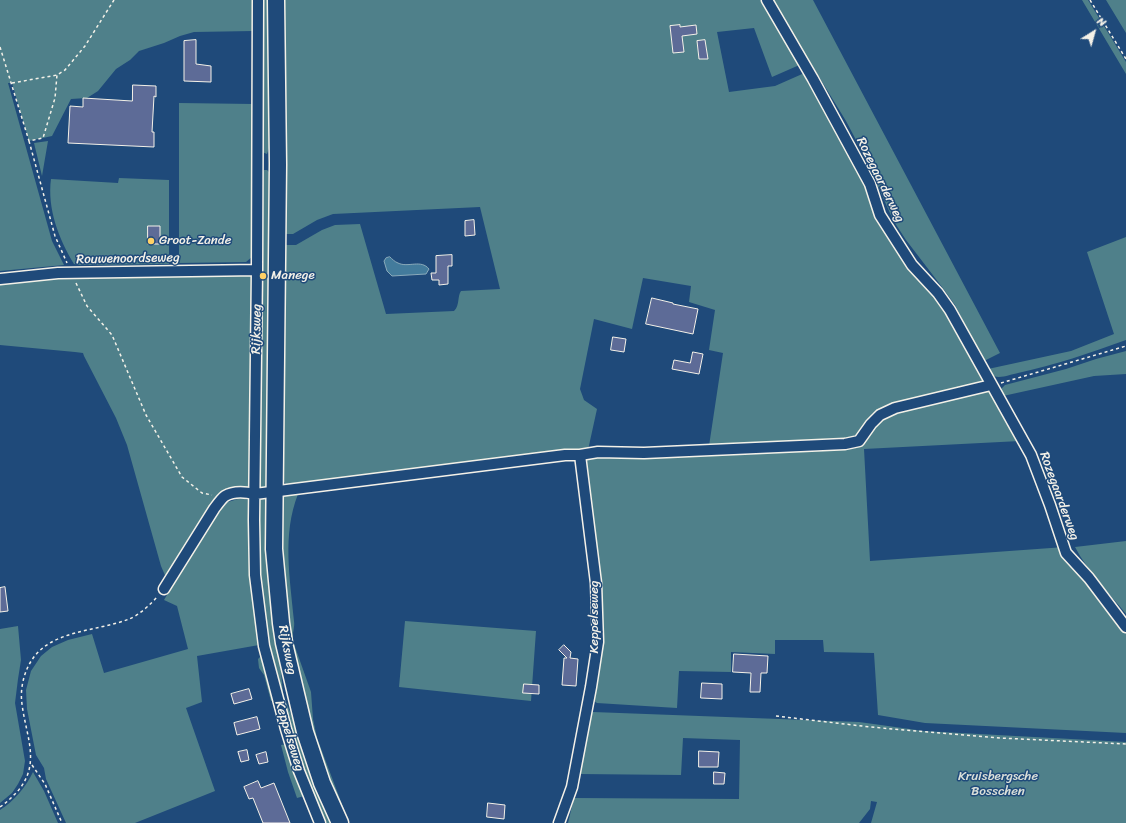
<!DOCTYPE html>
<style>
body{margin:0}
#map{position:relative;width:1126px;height:823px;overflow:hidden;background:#1f4a7a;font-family:Sriracha,sans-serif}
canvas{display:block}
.north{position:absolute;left:1074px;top:12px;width:40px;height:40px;-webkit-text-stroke:3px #1f4a7a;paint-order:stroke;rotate:37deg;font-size:11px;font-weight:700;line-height:16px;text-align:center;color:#f4f1e8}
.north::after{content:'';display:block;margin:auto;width:14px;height:18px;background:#f4f1e8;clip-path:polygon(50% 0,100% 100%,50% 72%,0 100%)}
</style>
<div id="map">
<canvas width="1126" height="823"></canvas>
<div class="north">N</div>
</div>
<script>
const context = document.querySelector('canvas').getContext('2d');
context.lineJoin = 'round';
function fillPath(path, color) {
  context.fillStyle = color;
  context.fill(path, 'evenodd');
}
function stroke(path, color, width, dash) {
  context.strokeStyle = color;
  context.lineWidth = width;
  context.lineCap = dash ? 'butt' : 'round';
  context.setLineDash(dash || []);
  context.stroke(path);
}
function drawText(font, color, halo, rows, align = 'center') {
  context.font = font + ' Sriracha,sans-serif';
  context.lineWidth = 3;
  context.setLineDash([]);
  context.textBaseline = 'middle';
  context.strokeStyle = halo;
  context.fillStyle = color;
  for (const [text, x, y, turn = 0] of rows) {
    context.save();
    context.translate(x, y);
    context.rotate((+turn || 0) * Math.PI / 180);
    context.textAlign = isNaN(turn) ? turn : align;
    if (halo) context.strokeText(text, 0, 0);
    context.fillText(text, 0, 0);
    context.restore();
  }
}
fillPath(new Path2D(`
 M0,0H252L253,31L194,32L180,36L164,43L139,51L130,60L116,69L98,91L87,98L71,99L52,136L29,141L12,83H8L52,241L64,265L0,271Z
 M261,0H270L269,148L267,154L262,152Z
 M281,0H765L804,63L772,77L754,28L717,32L729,92L775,86L809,71L890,229L944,301L984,378L983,382L903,402L856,438L709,446L723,353L709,350L715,310L689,302L691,286L643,278L632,329L594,319L580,389L584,400L597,409L588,450L286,484L282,480L283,245H296L322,230L335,225L360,224L386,314L454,311C460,305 457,297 461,291L500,289L480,207L333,214L317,220L293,234H283Z
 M772,0H813L1000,353L984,361L955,305L942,287L906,240L893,220L866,159L846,121Z
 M1082,0H1088L1126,62V74Z
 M1106,0H1126V33Z
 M179,103L253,104V256L246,262L179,263Z
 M48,141L42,176L34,143Z
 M264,170H267L270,173L272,325L270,486L266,489L257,490L262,174Z
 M119,178L169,180V264L80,265L74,264C59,239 47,209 51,179L118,183Z
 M1126,237V340C1090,353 1055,365 1018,373C1012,374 1000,379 994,376C991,375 990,372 988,369L1071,351L1114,334L1087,252Z
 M253,273L251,487L231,488L225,491L167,580L161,566L127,445L116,418L84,356L83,353L75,352L0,345V280L24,277Z
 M1126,351V374L1094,376L1003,396L1000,390L1005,385L1066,369L1096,359Z
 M990,391L999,405L1002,414L1009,421L1020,441L864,449L870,561L1065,547L1126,626V733L925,723L878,715L874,653L824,652L823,640H775V654L731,652V672L679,671L677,708L597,703L594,701V696L602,636V603L585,463L588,458L598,455L846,448L883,418L901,411Z
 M290,492L298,494C282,535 290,578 294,621C295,627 292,633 293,639L289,640L283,596L281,497Z
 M261,497H264L266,499L268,506L278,642L275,643V646H279L283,695L295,724L333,823H323L299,762L267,648L270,647L269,643L267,644L258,562L259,499Z
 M241,498L252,501L273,700L271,701L264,675L259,668L258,659L261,656L259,645L197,656L202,702L186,708L215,791L135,823H66L46,779L44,768L36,755L27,709L26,690L31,671L41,656L52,647L68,640L92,634L104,673L188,649L177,606L164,600L214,514L225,503Z
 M1126,541V614C1109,593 1088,572 1075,547Z
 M405,621L536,631L531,701L399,687Z
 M18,626L21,660L18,679L15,703L25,761L23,774L18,784L12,793L0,803V629Z
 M290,644H294L311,692L313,719L317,738L349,823H345L313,740L304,690L297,670Z
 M593,712L859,722L924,731L1126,742V823H871L877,802L871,801L870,809L859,823H568L574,798L739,799L740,740L683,738L681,775L579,774L591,713Z
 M287,744L304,796L297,798L288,772L281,745Z
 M33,772L44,791L58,823H0V810C14,801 26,787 33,772Z`), '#4f808a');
const water = new Path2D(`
 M390,257C392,259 395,262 398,263C408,268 421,259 429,269L426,274L392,276L387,271L384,261L386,258Z`);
fillPath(water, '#437b9c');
stroke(water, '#8aaaba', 1);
const building = new Path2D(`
 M680,25V27L696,25L697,34L682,36L684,52L673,53L670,26Z
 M196,40V64L211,66V82L184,81V41Z
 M705,40L708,59H699L697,41Z
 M133,85L156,86V97L154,96L152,132H154V147L68,143L70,106L83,107V98L132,101Z
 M474,220L475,235L465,236V221Z
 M148,226H160V244H148Z
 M452,255V266H448V284L439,285V280H432L431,273H436V256Z
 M652,298L673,303V304L698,309L693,334L646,324Z
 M613,337L626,339L624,352L611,350Z
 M693,352L703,354L699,374L672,369L674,360L690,363Z
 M5,587L8,611L0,612V588Z
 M564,645L571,652L570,658L578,659L576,686L562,685L564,658H567L559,650Z
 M734,654L768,656L767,673H761L760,692H750L751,673L733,672Z
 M702,683L722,684V699L701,698Z
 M524,684L539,685V694L523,693Z
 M249,689L252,699L234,704L231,694Z
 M257,717L260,729L237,735L234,723Z
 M247,750L249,760L241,762L238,752Z
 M699,751L719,752L718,767H699Z
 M266,752L268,762L259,764L256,755Z
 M714,772L725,773L724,784H714Z
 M258,781L261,788L274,783L290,823H263L253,798L249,799L244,787Z
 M488,803L505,805L504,819L487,817Z`);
fillPath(building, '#5d6b97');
stroke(building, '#f4f1e8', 1);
const minor = new Path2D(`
 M258,0L257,270L254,520L255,575L264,646L286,729L299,771L320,823
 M767,0L813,79L870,184L880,215L912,265L938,293L950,310L1031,455L1050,505L1066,553L1089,578L1126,627
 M0,279L58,273L257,270
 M164,589L214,509C217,505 221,499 225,496C233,491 246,492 255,494L565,455H580L598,452L644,453L845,444L859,441L871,424L880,415L895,408L991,385
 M559,823L572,787L591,687L598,642L596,583L580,455`);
const primary = new Path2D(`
 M276,0L278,164L274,549L281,623L284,643L305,732L322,783L340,823`);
stroke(minor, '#f4f1e8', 13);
stroke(primary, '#f4f1e8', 19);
stroke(new Path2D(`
 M1090,0L1126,59
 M0,47L29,141L43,138L55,98L57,75
 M12,83L57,75L65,70L85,46L114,0
 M29,141L55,236L67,263
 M76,283L87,306L112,335L146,415L182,477L202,493L212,495
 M1001,383L1126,346
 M776,716L870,727L1000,738L1126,744
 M32,765L45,784L62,823
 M0,807C6,803 11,798 16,793C42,765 26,737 22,704C20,691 23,675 30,663C49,629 97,632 129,619C138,616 151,604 157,597`), '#f4f1e8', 1.5, [3, 3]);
stroke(minor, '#1f4a7a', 10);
stroke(primary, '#1f4a7a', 16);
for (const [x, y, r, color] of [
 [151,241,4,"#ffd166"],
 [263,276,4,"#ffd166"]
]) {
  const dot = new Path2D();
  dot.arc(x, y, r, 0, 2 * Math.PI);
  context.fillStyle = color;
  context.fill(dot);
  stroke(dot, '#1f4a7a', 1.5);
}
drawText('13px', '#f4f1e8', '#1f4a7a', [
 ["Rozegaarderweg",880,180,64],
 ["Rouwenoordseweg",128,259,-1],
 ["Rijksweg",257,329,-89],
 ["Rozegaarderweg",1059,496,70],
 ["Keppelseweg",595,617,-90],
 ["Rijksweg",287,650,79],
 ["Keppelseweg",289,736,73]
]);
drawText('13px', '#f4f1e8', '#1f4a7a', [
 ["Groot-Zande",159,241],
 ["Manege",271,276]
], 'left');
drawText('13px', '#dbe0da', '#1f4a7a', [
 ["Kruisbergsche",998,777],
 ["Bosschen",998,792]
]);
</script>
